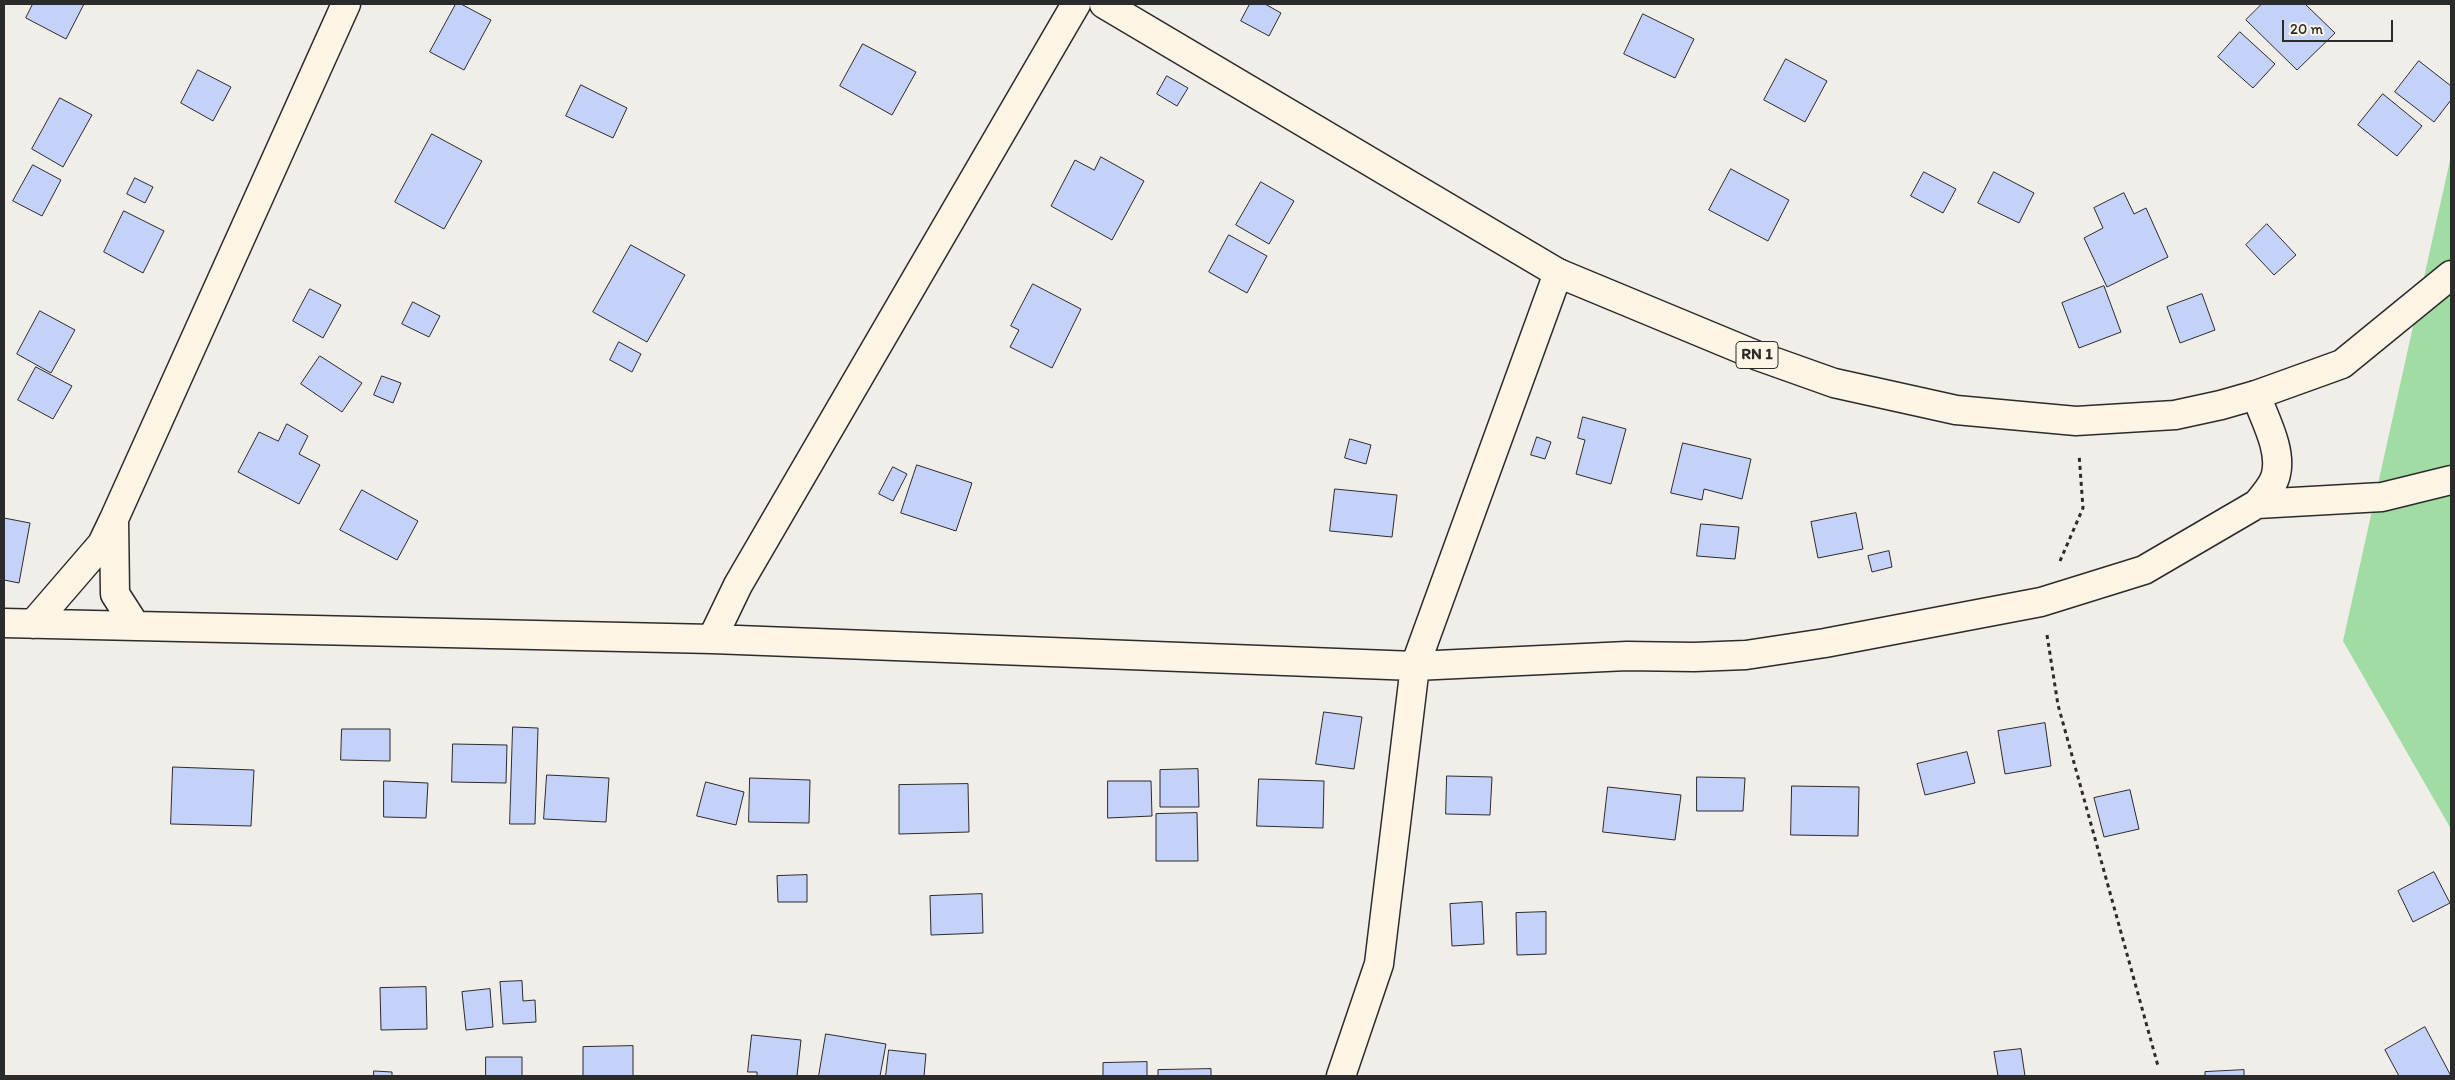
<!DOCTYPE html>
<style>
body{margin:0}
#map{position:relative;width:2455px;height:1080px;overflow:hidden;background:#f1eee9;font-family:Itim,sans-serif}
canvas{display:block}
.frame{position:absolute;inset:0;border:5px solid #2b2b2b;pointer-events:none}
.scale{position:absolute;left:2282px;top:20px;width:111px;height:22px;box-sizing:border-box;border:2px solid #2b2b2b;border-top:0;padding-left:6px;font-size:15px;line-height:18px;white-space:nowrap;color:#2b2b2b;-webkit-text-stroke:4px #fcf5e5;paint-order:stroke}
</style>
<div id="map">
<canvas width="2455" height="1080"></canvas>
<div class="frame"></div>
<div class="scale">20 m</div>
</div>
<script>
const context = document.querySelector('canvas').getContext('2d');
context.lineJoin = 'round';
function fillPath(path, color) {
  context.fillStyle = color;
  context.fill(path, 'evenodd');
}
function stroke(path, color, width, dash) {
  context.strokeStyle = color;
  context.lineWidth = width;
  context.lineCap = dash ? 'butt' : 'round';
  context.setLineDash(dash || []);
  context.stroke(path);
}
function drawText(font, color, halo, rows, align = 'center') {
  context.font = font + ' Itim,sans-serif';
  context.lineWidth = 4.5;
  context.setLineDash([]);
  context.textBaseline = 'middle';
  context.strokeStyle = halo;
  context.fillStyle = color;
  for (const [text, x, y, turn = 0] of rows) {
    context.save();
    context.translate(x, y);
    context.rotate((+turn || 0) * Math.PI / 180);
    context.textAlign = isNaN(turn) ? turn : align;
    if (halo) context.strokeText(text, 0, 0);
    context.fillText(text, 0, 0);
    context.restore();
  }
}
fillPath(new Path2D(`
 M2451,156V829L2343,641Z`), '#a0dca3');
const building = new Path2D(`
 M33,4H84L66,39L26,18Z
 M456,4H461L491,20L464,70L430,52Z
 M1250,4H1265L1281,13L1269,36L1241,21Z
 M2262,4H2305L2335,33L2297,70L2246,20Z
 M1643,14L1694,39L1675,78L1624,54Z
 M2240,32L2275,64L2253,88L2218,57Z
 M863,44L916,72L892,115L840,86Z
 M1786,59L1827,81L1805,122L1764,100Z
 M2419,61L2451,86V100L2434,122L2395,92Z
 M198,70L231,87L213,121L181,103Z
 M1167,76L1188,88L1177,106L1157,94Z
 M581,85L627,108L613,138L566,116Z
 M2383,94L2422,126L2397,156L2358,125Z
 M60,98L92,115L63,167L32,149Z
 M432,134L482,161L444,229L395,202Z
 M1101,157L1144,181L1112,240L1051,206L1075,160L1094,170Z
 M33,165L61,180L42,216L13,201Z
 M1731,169L1789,200L1768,241L1709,210Z
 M1924,172L1956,189L1943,213L1911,196Z
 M1994,172L2034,193L2019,223L1978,203Z
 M135,178L153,187L145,203L127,194Z
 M1261,182L1294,201L1269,244L1236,225Z
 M2124,193L2134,214L2146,208L2168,257L2107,287L2084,238L2103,228L2094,208Z
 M124,211L164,231L143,273L104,252Z
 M2267,224L2296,255L2274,275L2246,245Z
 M1229,235L1267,256L1247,293L1209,272Z
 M631,245L685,275L647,342L593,312Z
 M1033,284L1081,309L1052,368L1010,347L1019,330L1011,326Z
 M2104,286L2121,332L2079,348L2062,303Z
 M310,289L341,305L323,338L293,321Z
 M2202,294L2215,330L2180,343L2167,307Z
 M413,302L440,316L429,337L402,324Z
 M40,311L75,330L51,373L17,354Z
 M619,342L641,354L632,372L610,360Z
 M320,356L362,383L342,412L301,384Z
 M36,367L72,386L53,419L18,400Z
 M382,376L401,383L393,403L374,395Z
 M1583,417L1626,429L1611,484L1576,474L1585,440L1578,438Z
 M287,424L308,436L299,454L320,465L299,504L238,472L259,432L278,441Z
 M1537,437L1551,442L1545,459L1531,455Z
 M1350,439L1371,445L1366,464L1345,458Z
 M1683,443L1751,459L1742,499L1704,489L1702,500L1671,493Z
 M917,465L972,483L956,531L901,513Z
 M893,467L907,474L893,501L879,494Z
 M1335,489L1397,495L1392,537L1330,531Z
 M362,490L418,521L397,560L340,530Z
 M1856,513L1863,549L1818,558L1811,522Z
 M4,518L30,523L19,583L4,580Z
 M1701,524L1739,527L1735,559L1697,556Z
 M1889,551L1892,567L1872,572L1868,556Z
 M1324,712L1362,717L1354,769L1316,764Z
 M2045,723L2051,766L2005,774L1998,731Z
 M513,727L538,728L535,824H510Z
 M342,729H390V761L341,760Z
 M453,744L507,745L506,783L452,782Z
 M1967,752L1975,783L1925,795L1917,764Z
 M173,767L254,770L251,826L171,824Z
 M1198,769L1199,807H1160V770Z
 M547,775L609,778L606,822L544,819Z
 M1447,776L1492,777L1490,815L1446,814Z
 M1697,777L1745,778L1743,811H1697Z
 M750,778L810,780L809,823L749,822Z
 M1259,779L1324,781L1323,828L1257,826Z
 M384,781L428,783L426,818L384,817Z
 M1108,781H1151L1152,816L1108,818Z
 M706,782L744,792L736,825L697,816Z
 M968,784L969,832L899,834V785Z
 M1792,786L1859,787L1858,836L1791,835Z
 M1608,787L1681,795L1675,840L1603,832Z
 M2130,790L2139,829L2104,837L2094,798Z
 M1197,813L1198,861H1156V814Z
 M2434,872L2450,903L2413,922L2398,891Z
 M807,875V902H778L777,876Z
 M982,894L983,933L931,935L930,896Z
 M1482,902L1484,944L1452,946L1450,904Z
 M1546,912V954L1517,955L1516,913Z
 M522,981L523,1001L535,1000L536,1022L503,1024L500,982Z
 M426,987L427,1029L381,1030L380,988Z
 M490,989L493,1027L466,1030L462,992Z
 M2425,1027L2451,1076H2399L2385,1050Z
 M826,1034L886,1044L880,1076H819Z
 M752,1035L801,1040L797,1076H757V1072H748Z
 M633,1046V1076H583V1047Z
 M2021,1049L2025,1076H1998L1994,1052Z
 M889,1050L926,1054L924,1076H886Z
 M486,1057H522V1076H486Z
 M1147,1062V1076H1103V1063Z
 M1211,1069V1076H1158V1070Z
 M2244,1070V1076H2205V1072Z
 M374,1071L392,1072V1076H374Z`);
fillPath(building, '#c4d1f8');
stroke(building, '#2b2b2b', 1);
const minor = new Path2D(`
 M2257,504L2382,497L2451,480
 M4,623L712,639L1415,666L1627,656L1694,657L1746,655L1825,643L2041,602L2144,570L2257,504C2264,495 2274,485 2276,474C2282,449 2264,418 2256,395
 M33,624L102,544L114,519
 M135,625L115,594L114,519L346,4
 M712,639L738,585L1076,4
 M1341,1076L1379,964L1415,666L1558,273`);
const major = new Path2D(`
 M1104,4L1558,273L1758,356L1834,383L1956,410L2076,421L2175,415L2221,405L2256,395L2342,364L2451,275`);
stroke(minor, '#2b2b2b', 31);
stroke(major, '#2b2b2b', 31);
stroke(new Path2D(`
 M2060,561L2083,508L2079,454
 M2047,635L2058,705L2158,1066`), '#2b2b2b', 3, [4, 4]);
stroke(minor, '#fcf5e5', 28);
stroke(major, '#fcf5e5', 28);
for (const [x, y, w] of [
 [1757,355,42]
]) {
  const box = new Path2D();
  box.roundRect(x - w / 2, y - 13.5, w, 27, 4);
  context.fillStyle = '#fcf5e5';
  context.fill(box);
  stroke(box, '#2b2b2b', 1);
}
drawText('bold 16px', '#2b2b2b', null, [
 ["RN 1",1757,355]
]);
</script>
